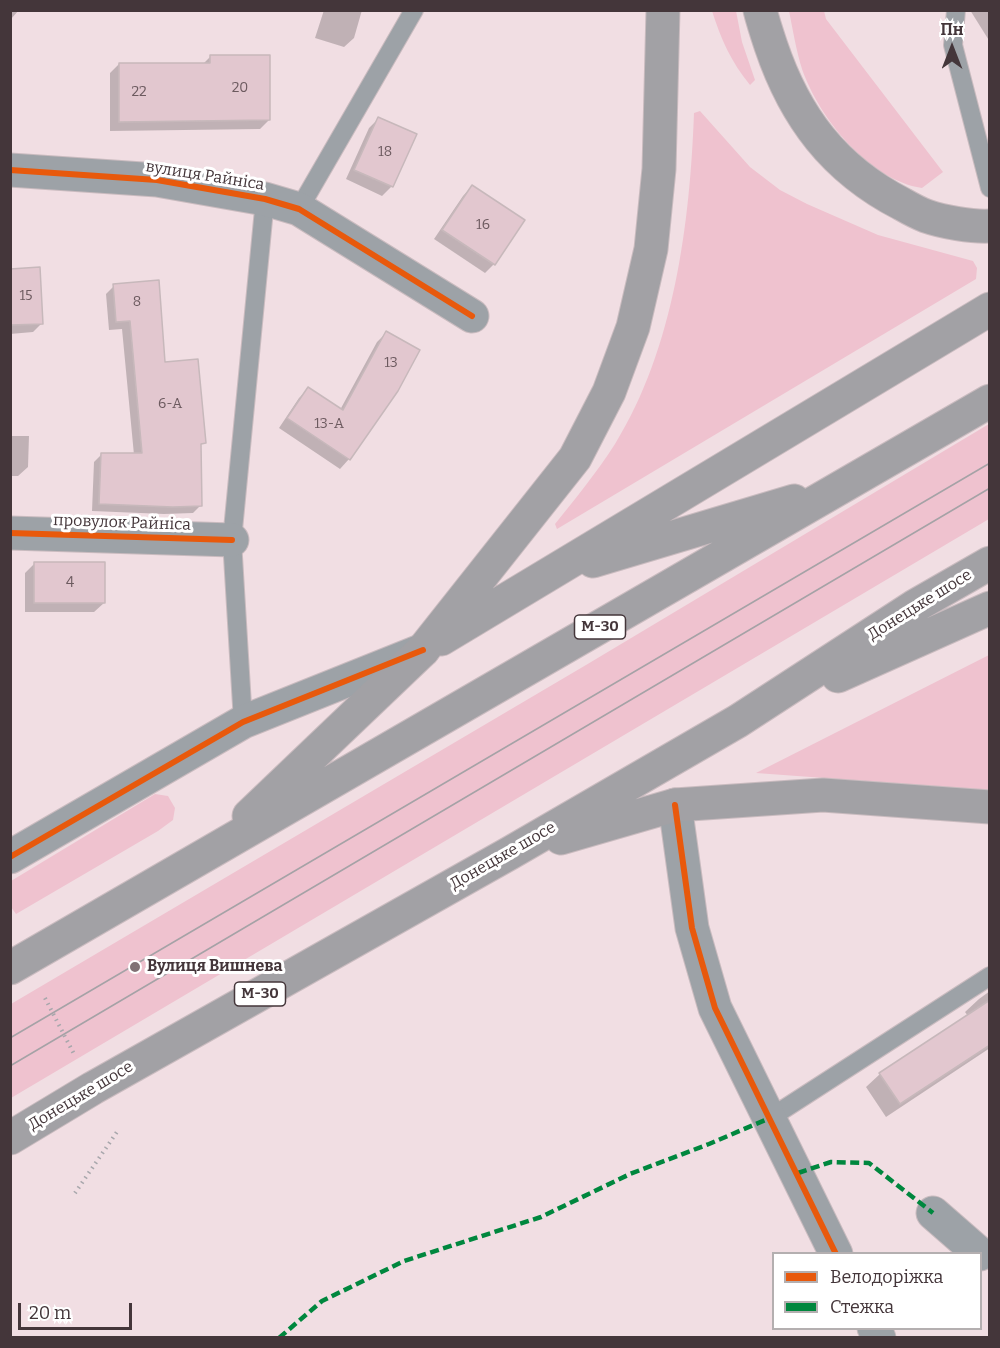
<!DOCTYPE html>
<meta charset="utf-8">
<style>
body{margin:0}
#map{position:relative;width:1000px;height:1348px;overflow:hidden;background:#f1dee3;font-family:Bitter,serif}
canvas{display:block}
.frame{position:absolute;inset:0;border:12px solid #44363a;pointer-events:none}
.legend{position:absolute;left:772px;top:1252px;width:210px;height:78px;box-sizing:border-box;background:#fff;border:2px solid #b4afb0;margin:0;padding:8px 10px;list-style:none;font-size:18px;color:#44363a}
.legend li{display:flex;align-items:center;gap:12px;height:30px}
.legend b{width:30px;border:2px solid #b4afb0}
.north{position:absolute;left:922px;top:18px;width:60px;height:60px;-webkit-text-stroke:4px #fff;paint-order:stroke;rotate:0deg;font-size:16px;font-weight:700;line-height:24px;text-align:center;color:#44363a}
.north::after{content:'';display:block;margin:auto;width:21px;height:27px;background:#44363a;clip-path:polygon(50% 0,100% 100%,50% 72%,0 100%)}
.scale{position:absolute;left:18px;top:1303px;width:114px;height:27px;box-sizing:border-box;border:3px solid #44363a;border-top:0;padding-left:8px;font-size:18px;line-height:21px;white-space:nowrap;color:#44363a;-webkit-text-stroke:4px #fff;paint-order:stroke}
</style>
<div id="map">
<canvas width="1000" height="1348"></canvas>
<div class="frame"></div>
<ul class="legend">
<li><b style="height:8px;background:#e8590c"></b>Велодоріжка</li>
<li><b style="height:8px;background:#00873e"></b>Стежка</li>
</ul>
<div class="north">Пн</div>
<div class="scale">20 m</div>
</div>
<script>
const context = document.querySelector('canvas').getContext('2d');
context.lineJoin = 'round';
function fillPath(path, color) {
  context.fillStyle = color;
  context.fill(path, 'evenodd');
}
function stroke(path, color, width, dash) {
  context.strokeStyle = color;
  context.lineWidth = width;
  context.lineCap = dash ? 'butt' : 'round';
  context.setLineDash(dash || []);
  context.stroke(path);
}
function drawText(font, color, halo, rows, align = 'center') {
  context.font = font + ' Bitter,serif';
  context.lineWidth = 6;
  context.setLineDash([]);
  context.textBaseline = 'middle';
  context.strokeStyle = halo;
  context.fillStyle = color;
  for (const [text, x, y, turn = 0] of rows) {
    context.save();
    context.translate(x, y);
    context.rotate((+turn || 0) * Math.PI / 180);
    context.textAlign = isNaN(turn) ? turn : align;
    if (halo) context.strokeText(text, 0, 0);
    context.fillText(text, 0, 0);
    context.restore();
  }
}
fillPath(new Path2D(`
 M712,11H736L742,42L755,80L750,85C731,62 721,39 712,11Z
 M789,11H824L826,19L943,172L922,188C869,180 819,118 802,69C796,50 793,30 789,11Z
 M700,111L750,167L780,190L807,204L878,235L973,261L977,268L976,279L557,529L555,524C576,498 597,472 615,444C674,349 690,223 694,113Z
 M989,424V519L11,1098V1004L586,665Z
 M989,655V790L756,773Z
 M155,794L168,796L175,808L173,820L158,831L16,914L11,907V881Z`), '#efc2cf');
fillPath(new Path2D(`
 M10,10H19L11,19Z
 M324,10H362L354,38L344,47L315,38Z
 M970,10H990V42Z
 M211,56L269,120L260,129L110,131V73L119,64H203Z
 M378,119L392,186L382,196L346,179L369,128Z
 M472,186L494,264L485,273L434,239L463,196Z
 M10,270L42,323L33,332L10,334Z
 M114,286L204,442L199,447L201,505L193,513L164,514L92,511L94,462L102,454L134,455L122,329L109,330L106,294Z
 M386,333L349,459L340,469L279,428L299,398L308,389L340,410L377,342Z
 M10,436H29L28,467L18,476H10Z
 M35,563L104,603L94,612H25V573Z
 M990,991V1048L886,1117L866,1087L880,1074L968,1016L965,1012L979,999Z`), '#0003');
const building = new Path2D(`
 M210,55H270V120L119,122V63H210Z
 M378,117L417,134L393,187L354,170Z
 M472,185L525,220L495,265L442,230Z
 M40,267L43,324L10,325V269Z
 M159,280L165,362L198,359L206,443L201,444L202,506L173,507L99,504L101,453H142L130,321L116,322L113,284Z
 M386,331L420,350L398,391L350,460L287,418L308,387L343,410Z
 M34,562H105V603H34Z
 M990,1000V1045L900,1104L879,1073Z`);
fillPath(building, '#e2c7cf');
stroke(building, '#c7b8bb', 1.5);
const lane = new Path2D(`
 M956,10L953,45L990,188
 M299,209L414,10
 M243,722L232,540L265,199
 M770,1118L990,976`);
const street = new Path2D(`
 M10,170L157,180L265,199L299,209L472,316
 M10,533L232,540
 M675,805L692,928L715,1008L836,1254
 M10,857L243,722L423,650
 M933,1213L980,1254
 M874,1328L879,1338`);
const highway = new Path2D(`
 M760,10C763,22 767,34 771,46C795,117 834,169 902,204C909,208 918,213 926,216C943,222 972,227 990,226
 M593,561L794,501
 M441,639L990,309
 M838,676L990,608
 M249,816L423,650L575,458L609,392L633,327L651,249L659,169L663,10
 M561,838L675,805L823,795L990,807
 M10,968L990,401
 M10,1138L93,1088L510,853L738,721L915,606L990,563`);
stroke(lane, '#c9bbbf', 20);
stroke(street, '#c9bbbf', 35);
stroke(highway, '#c9bbbf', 35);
stroke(new Path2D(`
 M45,998L75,1056
 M75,1193L119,1129`), '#a8a7ac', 4, [1.5, 4.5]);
stroke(lane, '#9da2a7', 18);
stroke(street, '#9da2a7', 33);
stroke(highway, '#a2a1a5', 33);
stroke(new Path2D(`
 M10,1038L990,463
 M10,1066L990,488`), '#a5a2a6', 1.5);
stroke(new Path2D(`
 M798,1173L831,1162L869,1163L933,1213
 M279,1338L322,1301L404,1261L541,1217L630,1174L709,1144L770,1118`), '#00873e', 4.5, [9, 4.5]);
stroke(new Path2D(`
 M10,170L157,180L265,199L299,209L472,316
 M10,533L232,540
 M675,805L692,928L715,1008L836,1254
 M10,857L243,722L423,650`), '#e8590c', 6);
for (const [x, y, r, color] of [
 [135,967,6,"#817175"]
]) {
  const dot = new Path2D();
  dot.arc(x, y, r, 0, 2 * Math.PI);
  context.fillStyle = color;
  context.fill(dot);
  stroke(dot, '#fff', 2);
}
drawText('14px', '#6c5a5f', null, [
 ["20",240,88],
 ["22",139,92],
 ["18",385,152],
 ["16",483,225],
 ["15",26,296],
 ["8",137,302],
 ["13",391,363],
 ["6-А",170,404],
 ["13-А",329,424],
 ["4",70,583]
]);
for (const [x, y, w] of [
 [600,627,51],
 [260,994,51]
]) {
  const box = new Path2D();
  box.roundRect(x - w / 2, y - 12, w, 24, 4.5);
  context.fillStyle = '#fff';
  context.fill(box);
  stroke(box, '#44363a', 1.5);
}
drawText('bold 15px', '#44363a', null, [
 ["М-30",600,627],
 ["М-30",260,994]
]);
drawText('16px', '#44363a', '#fff', [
 ["вулиця Райніса",205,176,9],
 ["провулок Райніса",122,523,2],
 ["Донецьке шосе",920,605,-32],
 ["Донецьке шосе",503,856,-30],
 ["Донецьке шосе",81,1096,-31]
]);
drawText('bold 16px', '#44363a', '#fff', [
 ["Вулиця Вишнева",147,967]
], 'left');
</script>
